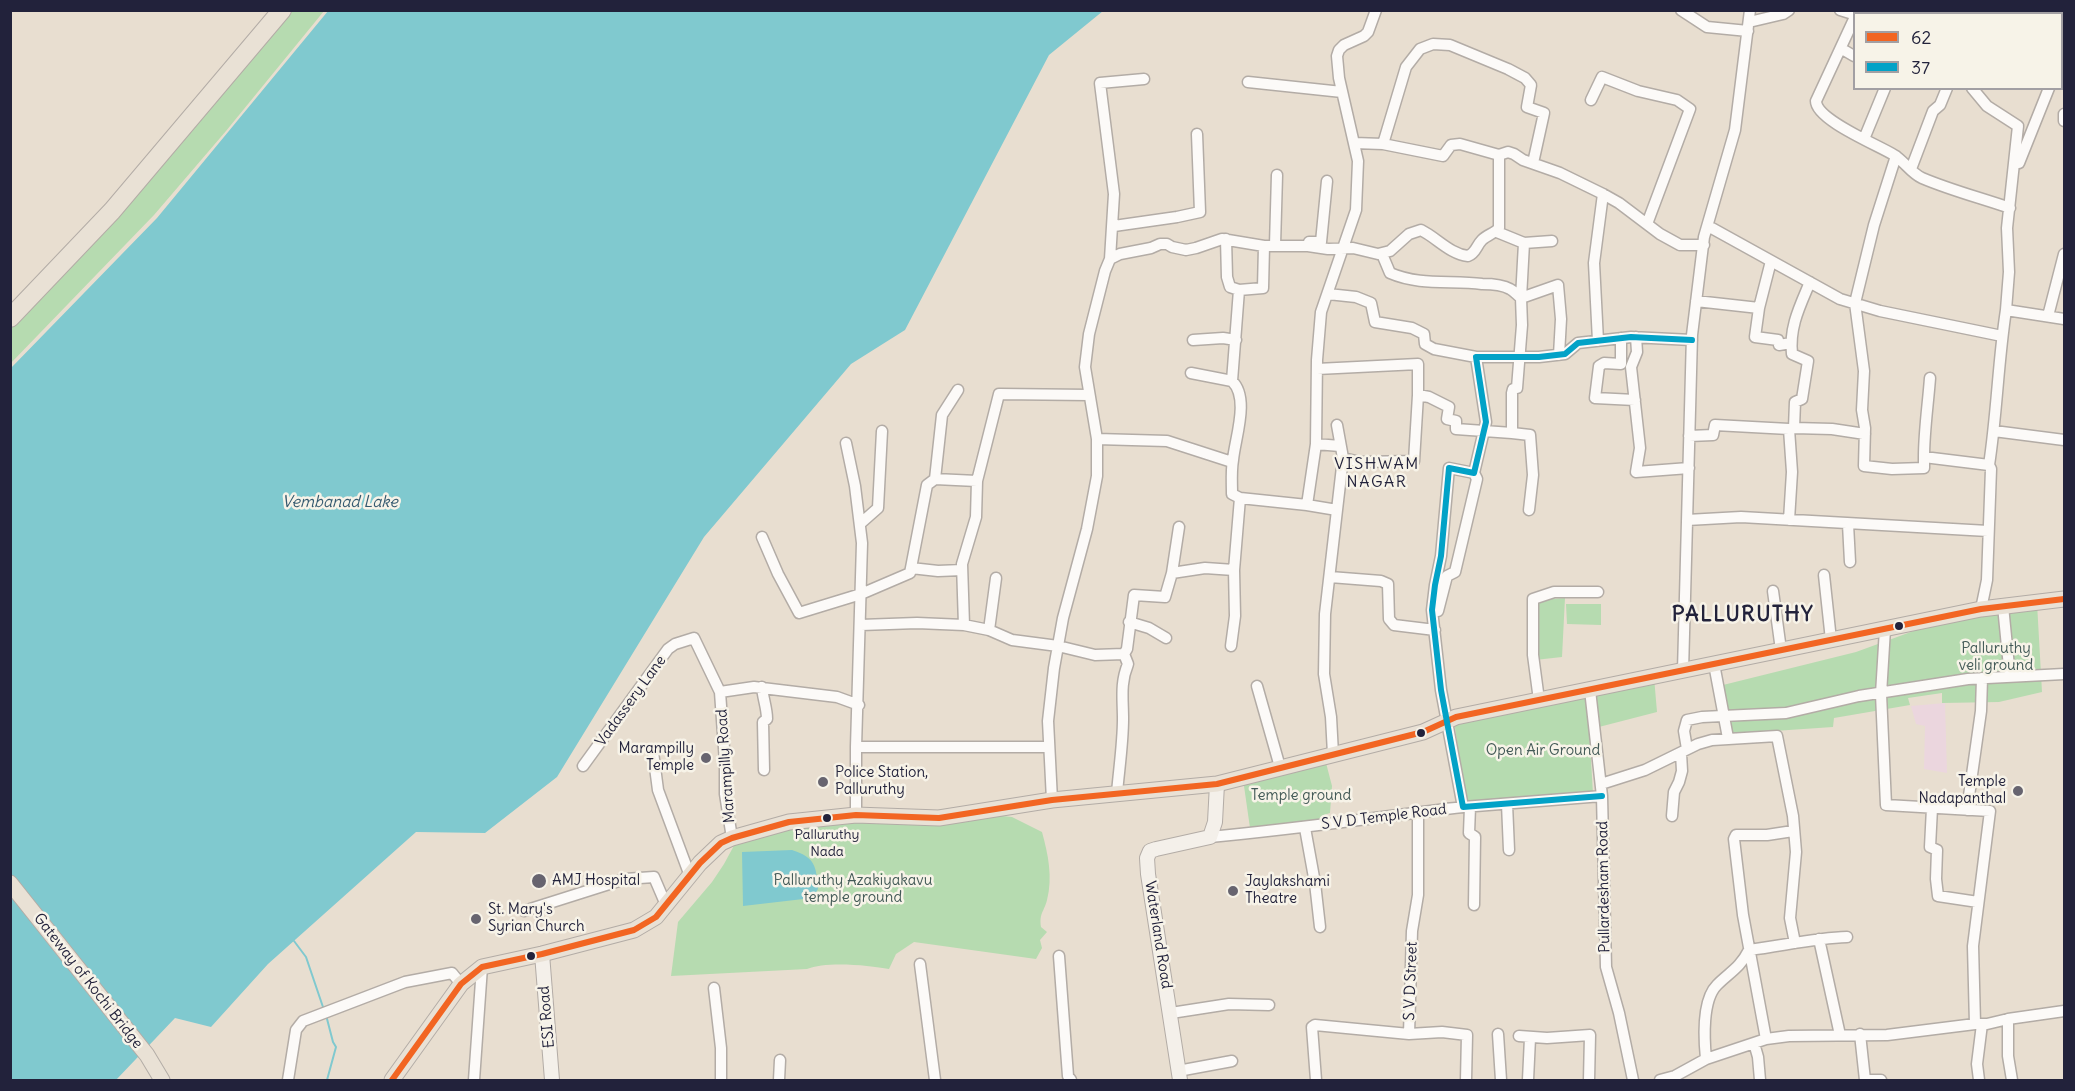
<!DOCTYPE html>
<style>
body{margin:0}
#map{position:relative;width:2075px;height:1091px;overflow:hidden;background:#e8ded0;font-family:Delius,sans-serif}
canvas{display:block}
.frame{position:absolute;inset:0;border:12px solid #22223b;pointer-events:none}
.legend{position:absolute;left:1853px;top:12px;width:210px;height:78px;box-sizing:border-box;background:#f7f3e8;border:2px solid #a29fa3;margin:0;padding:8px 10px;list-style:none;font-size:18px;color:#22223b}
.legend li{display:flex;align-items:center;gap:12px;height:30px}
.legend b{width:30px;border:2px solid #a29fa3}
</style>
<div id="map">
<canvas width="2075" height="1091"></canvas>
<div class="frame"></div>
<ul class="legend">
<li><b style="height:8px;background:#f26522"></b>62</li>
<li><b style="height:8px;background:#02a2c7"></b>37</li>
</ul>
</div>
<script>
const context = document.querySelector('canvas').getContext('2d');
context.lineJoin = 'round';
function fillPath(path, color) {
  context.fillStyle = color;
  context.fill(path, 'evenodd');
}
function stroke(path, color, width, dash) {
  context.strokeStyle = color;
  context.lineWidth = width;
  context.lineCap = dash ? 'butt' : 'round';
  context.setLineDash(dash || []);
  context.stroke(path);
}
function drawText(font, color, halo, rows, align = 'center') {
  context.font = font + ' Delius,sans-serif';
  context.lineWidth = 5;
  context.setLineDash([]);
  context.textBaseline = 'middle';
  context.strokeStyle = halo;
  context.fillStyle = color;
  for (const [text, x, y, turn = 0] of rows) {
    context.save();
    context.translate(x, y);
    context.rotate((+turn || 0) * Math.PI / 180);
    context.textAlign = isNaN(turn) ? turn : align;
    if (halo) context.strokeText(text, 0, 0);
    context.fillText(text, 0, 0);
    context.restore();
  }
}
fillPath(new Path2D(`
 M1945,703L1947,773L1924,769L1925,726L1916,724L1911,706Z`), '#ebd6de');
fillPath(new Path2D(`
 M291,11H324L226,131L154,215L11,363V327L135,197Z
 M1565,598L1562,657L1535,660V600Z
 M2037,603L2042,692L1999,702L1942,703V693L1908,698L1910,705L1834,718L1833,727L1730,734L1723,685L1856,652L1919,629Z
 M1566,604H1601V625L1567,624Z
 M1654,677L1657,712L1595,728L1591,691Z
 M1587,692L1593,794L1466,804L1454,721Z
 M1325,759L1332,786L1330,813L1324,815L1325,823L1251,835L1243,779Z
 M976,813L1012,817L1042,832C1048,854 1053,877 1047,900C1044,912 1039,913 1041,927L1047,932L1040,940L1042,948L1036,959L914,942L896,954L889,969C869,965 825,961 807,969L671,976L678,922L712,882L724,864L737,840L799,823Z`), '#b6dbb0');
fillPath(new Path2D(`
 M328,11H1103L1049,55L905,330L851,364L704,537L557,777L485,833L416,832L268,964L211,1027L175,1018L116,1080H11L10,369L157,218Z
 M792,850C816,858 816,866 818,889L812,898L743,906L742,852Z`), '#80c9cf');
stroke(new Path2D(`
 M294,941L306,957L324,1010
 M326,1015L333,1042L336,1047L327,1080`), '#80c9cf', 2);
const street = new Path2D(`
 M1681,10L1707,27L1748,31
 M1840,10L1853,14L1854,17
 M1994,14L1995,10
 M1854,19L1816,101C1816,120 1878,145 1894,155C1904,161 1911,173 1922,178C1950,190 1981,198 2010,208
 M1749,22L1783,14L1789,10
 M1842,49L1854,56
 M2062,73L2064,74
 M1248,82L1342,92
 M1972,88L1987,106L2018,126L2007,228L2009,272L2006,310L2064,319
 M1591,100L1602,77L1638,91L1677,100L1690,109L1647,224
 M2064,114V121
 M1864,139L1885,88
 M1354,143L1383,144L1443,156L1451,145L1460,144L1499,155
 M1383,144L1406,67L1420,49L1433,44L1450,45L1508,69L1525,78L1531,85L1527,107L1544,113L1533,163
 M1896,156L1874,225L1855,303L1864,371L1862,410L1865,428L1864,466L1892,469L1924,468V457L1989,465
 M2019,163L2049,88
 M1911,169L1933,111L1940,105L1947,88
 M1114,226L1177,217L1200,212L1197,134
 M1708,226L1840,299L1880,311L2002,336
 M1497,232L1524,243L1552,241
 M1226,239L1227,277L1230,287L1239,290L1263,288L1264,246
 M1309,242H1321L1327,181
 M1524,243L1521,298L1558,285L1561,319L1559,355
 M1275,245L1277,175
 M1110,259L1114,194L1100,83L1144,79
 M1328,294L1356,297L1371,303L1375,322L1412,328L1424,334L1425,344L1434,349L1476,357
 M1696,301L1759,308L1771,261
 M1759,308L1755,337L1778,340L1779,345L1791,343
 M2048,316L2064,254
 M1636,337L1637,352L1631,367L1640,448L1636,472L1689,468
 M1621,338V364L1604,363L1599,366L1595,398L1635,400
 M1193,340L1223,338L1236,340
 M1598,341L1594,263L1603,194
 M1317,369L1418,364V395L1429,397L1449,407L1447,419L1456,421V429L1512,433V393L1513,389L1517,388L1522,325L1521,298C1517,295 1514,291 1510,289C1503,285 1491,284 1482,284C1451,280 1420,286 1390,273L1382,254
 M1191,373L1232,381
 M1337,425L1343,458L1337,510
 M1794,428L1832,429L1865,434
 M1994,431L2064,440
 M1512,433L1530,435L1533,475L1529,510
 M1689,436L1713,435L1715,425L1789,429
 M1097,439L1167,441L1232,462
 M846,443L855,486L862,543L856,747V815
 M1316,444L1340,446
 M1924,457C1924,431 1928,405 1930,378
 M1343,458L1360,462L1414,461L1418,395
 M935,479L942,415L958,390
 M1240,498L1307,505
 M1687,520L1741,517L1988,531
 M1789,520L1792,472L1789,429L1794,428L1795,402L1802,399L1808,361L1792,354C1789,327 1800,306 1810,282
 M861,523L878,508L882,431
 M1848,524L1850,562
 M762,537L778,574L799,613L861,594L910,573L927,485L935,479L977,481
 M911,568L938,571L962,570
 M1172,573L1179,527
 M1824,575L1831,640
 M1330,577L1381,581L1388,584L1389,619L1394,625L1435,630
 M1773,591L1781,650
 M2003,606L2010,677
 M1981,609L1987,580L1991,469L1989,465C1997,413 1998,362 2006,310
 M1433,610L1438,611L1447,576L1455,572L1477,479L1474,473
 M1129,622L1149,628L1166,638
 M861,625L917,623L964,625L989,630L1012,640L1058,646L1095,655L1124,654L1127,649L1134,595L1165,597L1172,573L1205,568L1234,570
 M964,625L962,564L976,517L977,481L999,394L1089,395
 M1885,629L1881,694L1886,805L1990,811L1973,946L1975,1024
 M989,630L996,578
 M1231,646L1235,616L1234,570L1240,498L1232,494C1232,483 1231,471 1233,460C1235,438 1250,398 1232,381L1239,290
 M1714,664L1728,738
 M1683,671L1692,335L1704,237L1735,130L1750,10
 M1257,686L1280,767
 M762,687C763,699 767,708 767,719L763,722L764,770
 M1590,690L1602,796L1606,967L1619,1013L1633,1080
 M1539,700L1533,655V599L1554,592H1598
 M856,747H1049
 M1687,749L1684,731L1687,720L1702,717L1786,713L1859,696L1968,679L2064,674
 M653,752L658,790L690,876
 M1333,754L1331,717L1324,674L1325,614L1337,510L1307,505L1316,444L1317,360L1321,312L1356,210L1358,161L1339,78L1337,56L1339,50L1344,45L1364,36L1368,32L1376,10
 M583,766L668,649L675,644L694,638L720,692
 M1601,784L1645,770L1698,744L1712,740L1777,736L1793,816L1796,852L1790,918L1795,943
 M1117,793C1119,769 1123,743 1123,719C1123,699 1120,683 1128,664L1124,654
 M1602,796L1463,807L1441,690L1432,610L1435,585L1441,556L1449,468L1474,473L1486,422L1476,357H1539L1565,354L1578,343L1631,337L1692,340
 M1052,800L1048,721L1054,668L1063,618L1087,529L1097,476V439L1085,367L1089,334L1105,271L1110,259L1120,254L1151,248L1160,244H1167L1172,247L1186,250L1196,248L1222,239L1264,246H1308L1328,249L1353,248L1378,254L1390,251L1409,234L1421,230C1437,238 1450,254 1468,256C1476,253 1476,246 1482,240C1487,235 1495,233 1499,228V155L1508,152L1514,154L1523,160L1560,173L1603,194L1619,203L1660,234L1680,245H1704
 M1507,804L1509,850
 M1470,807L1469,833L1475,837L1474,905
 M1932,808L1930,847L1937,850L1936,879L1938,896L1978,902
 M1967,810L1981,711L1982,678
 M1672,816L1674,792L1679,782L1682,771L1681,753
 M1305,828L1315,883L1320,927
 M1210,837C1295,829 1379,817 1463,807
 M732,838L725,794V762L720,692L754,687L837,697L859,705
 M524,911L625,879L654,877L666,905
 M1819,939L1840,1035
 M1059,956L1068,1076L1071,1080
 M920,964L935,1080
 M714,988L721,1048V1080
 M1171,1013L1229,1004L1269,1005
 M2008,1019V1056L2012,1080
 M1409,1034L1412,931L1418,895V812
 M1498,1034L1501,1080
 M1860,1034L1865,1080
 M1519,1036L1547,1038L1590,1035L1589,1080
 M1766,1039L1743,915L1734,839L1736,835H1767L1793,831
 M1754,1043L1758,1057L1760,1080
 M1706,1059L1766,1039L1789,1036L1887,1035L1975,1024H1987L2008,1019L2064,1011
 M1178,1071L1232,1061
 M288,1080L296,1030L303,1021L405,982L452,973L461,984
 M474,1080L482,967
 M779,1080L780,1060
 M1316,1080L1312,1027L1315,1025L1409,1034L1442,1032L1467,1035L1466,1080
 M1528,1080L1530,1038
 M1660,1080L1675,1076L1706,1059C1704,1039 1702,1000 1717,985C1730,972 1740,968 1749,950C1782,946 1814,938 1847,937
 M1865,1080H1881
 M1979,1080L1977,1064L1982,1024`);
const secondary = new Path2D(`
 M542,954L552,1080
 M1180,1080L1148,874L1147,858L1150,851L1156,849L1210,837L1215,822L1217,784`);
const primary = new Path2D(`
 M10,883L147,1055L162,1080
 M392,1080L461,984L482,967L542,954L634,930L656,917L700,863L721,843L732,838L789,822L856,815L939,818L1052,800L1217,784L1423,732L1456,717L1981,609L2064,599`);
const highway = new Path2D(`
 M10,318L112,211L282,10`);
stroke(street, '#b3aca6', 13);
stroke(secondary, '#b3aca6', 16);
stroke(primary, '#b3aca6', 17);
stroke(highway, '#b3aca6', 20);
stroke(street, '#fcfaf8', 10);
stroke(secondary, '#f4f0ea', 14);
stroke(primary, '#e9e1d5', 15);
stroke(highway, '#e9e1d5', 18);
stroke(new Path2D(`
 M392,1080L461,984L482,967L542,954L634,930L656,917L700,863L721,843L732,838L789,822L856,815L939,818L1052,800L1217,784L1423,732L1456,717L1981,609L2064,599`), '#f26522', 6);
stroke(new Path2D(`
 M1602,796L1463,807L1441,690L1432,610L1435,585L1441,556L1449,468L1474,473L1486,422L1476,357H1539L1565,354L1578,343L1631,337L1692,340`), '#02a2c7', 6);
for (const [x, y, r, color] of [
 [1899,626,5,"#22223b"],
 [1421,733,5,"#22223b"],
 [706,758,6,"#67646f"],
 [823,782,6,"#67646f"],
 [2018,791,6,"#67646f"],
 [827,818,5,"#22223b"],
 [539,881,8,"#67646f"],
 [1233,891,6,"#67646f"],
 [476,919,6,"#67646f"],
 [531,956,5,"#22223b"]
]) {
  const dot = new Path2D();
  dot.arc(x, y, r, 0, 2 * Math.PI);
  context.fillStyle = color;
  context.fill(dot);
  stroke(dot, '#f7f3e8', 2);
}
drawText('14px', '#22223b', '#f7f3e8', [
 ["Palluruthy",827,835],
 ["Nada",827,852]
]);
drawText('15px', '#425956', '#f7f3e8', [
 ["Palluruthy",1996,649],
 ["veli ground",1996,666],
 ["Open Air Ground",1543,751],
 ["Temple ground",1301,796],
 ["Palluruthy Azakiyakavu",853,881],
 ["temple ground",853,898]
]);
drawText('15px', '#22223b', '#f7f3e8', [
 ["Vadassery Lane",631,701,-54],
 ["Marampilly Road",726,766,-94],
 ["S V D Temple Road",1384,817,-7],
 ["Pullardesham Road",1604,887,-91],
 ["Waterland Road",1158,935,81],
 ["Gateway of Kochi Bridge",88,981,52],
 ["S V D Street",1411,981,-88],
 ["ESI Road",547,1017,-95]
]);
drawText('15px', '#22223b', '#f7f3e8', [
 ["Marampilly",694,749,"right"],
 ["Temple",694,766,"right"],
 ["Police Station,",835,773],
 ["Palluruthy",835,790],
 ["Temple",2006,782,"right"],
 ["Nadapanthal",2006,799,"right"],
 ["AMJ Hospital",552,881],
 ["Jaylakshami",1245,882],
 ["Theatre",1245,899],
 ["St. Mary's",488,910],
 ["Syrian Church",488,927]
], 'left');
context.letterSpacing = '1.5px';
drawText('16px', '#22223b', '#f7f3e8', [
 ["VISHWAM",1377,464],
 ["NAGAR",1377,482]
]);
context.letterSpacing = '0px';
drawText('italic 16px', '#34596f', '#f7f3e8', [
 ["Vembanad Lake",340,502]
]);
context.letterSpacing = '1.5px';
drawText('bold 21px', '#22223b', '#f7f3e8', [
 ["PALLURUTHY",1743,615]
]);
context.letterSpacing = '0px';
</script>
